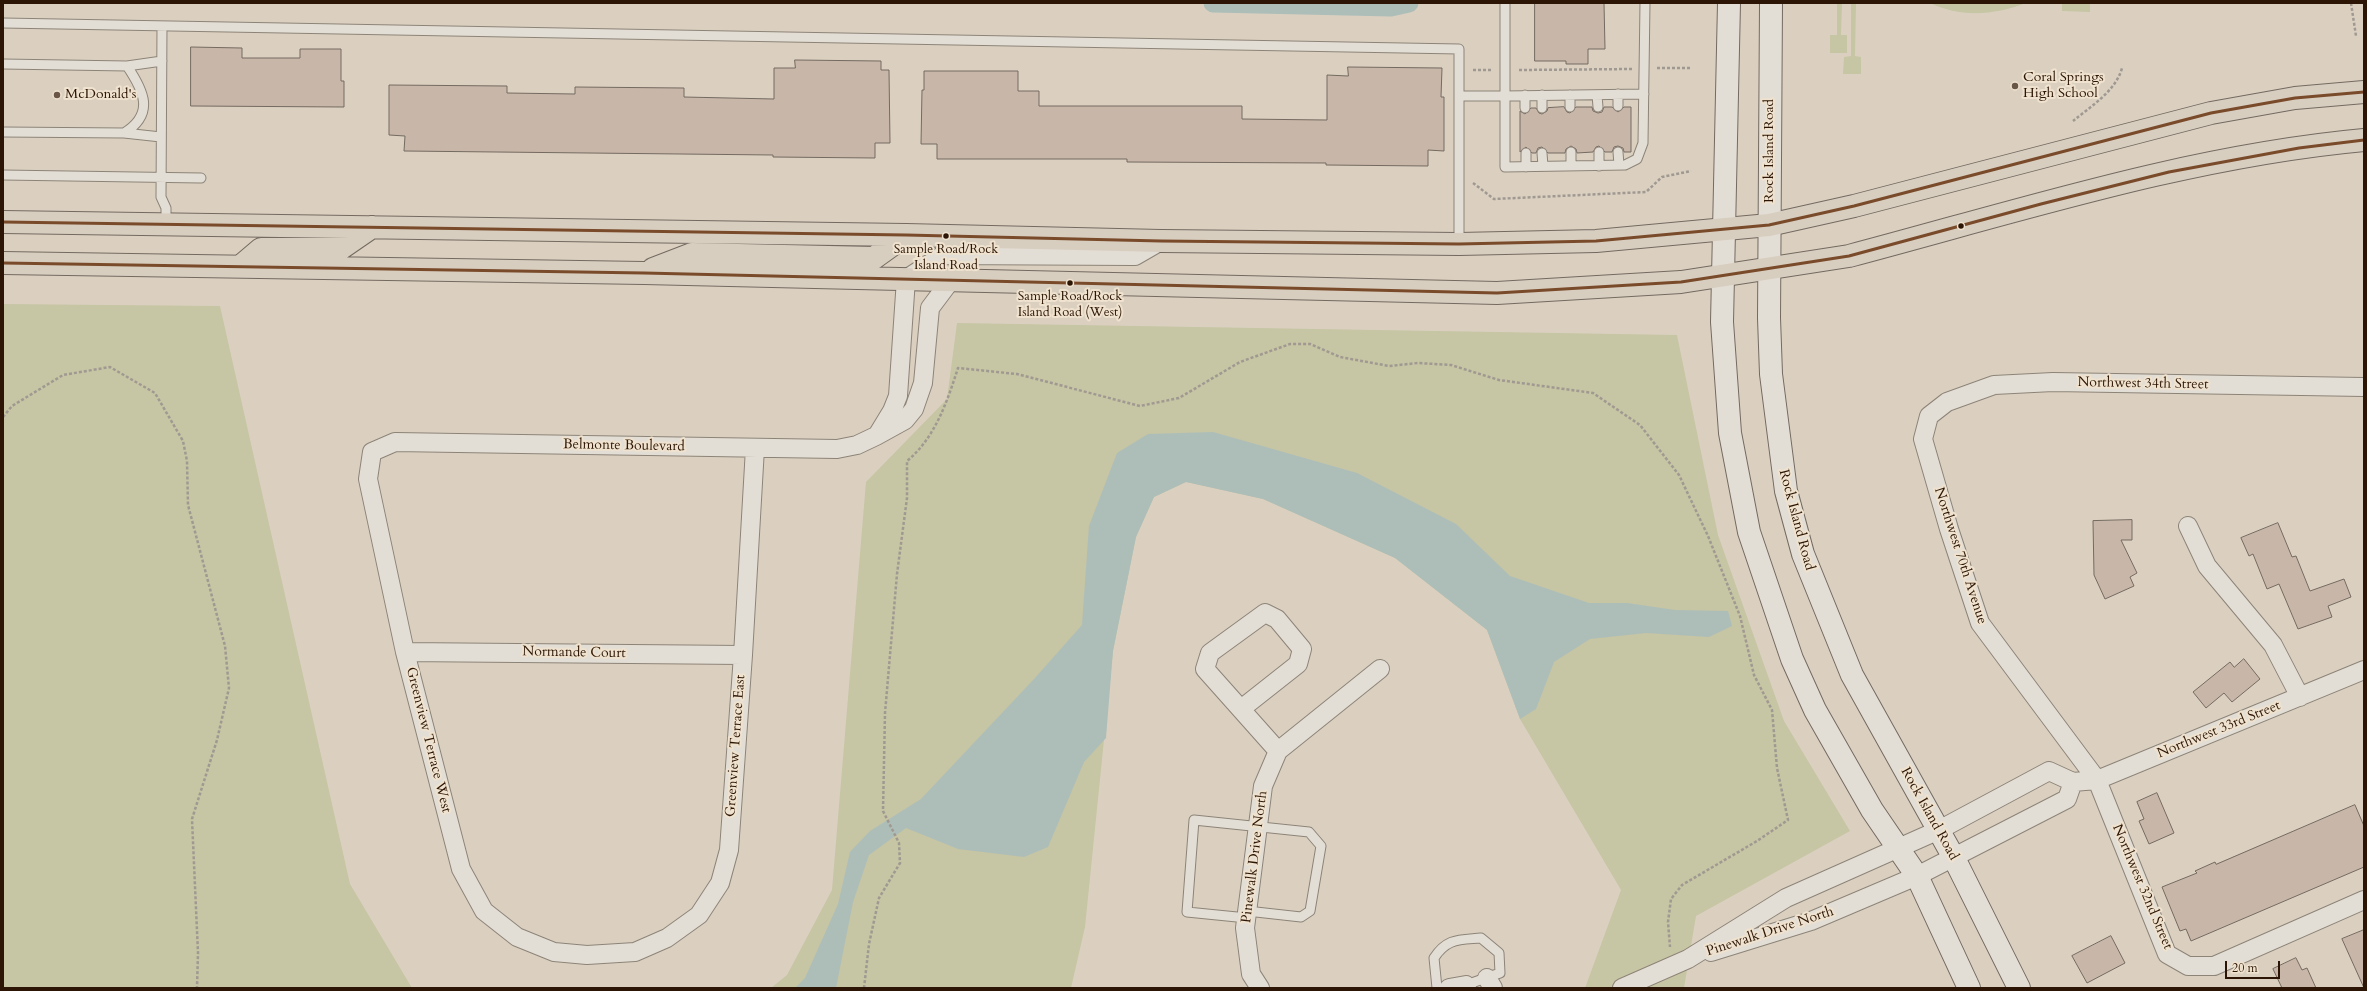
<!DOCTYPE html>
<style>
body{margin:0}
#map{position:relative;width:2367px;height:991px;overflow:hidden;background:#dbd0c0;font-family:Cardo,serif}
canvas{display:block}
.frame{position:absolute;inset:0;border:4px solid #2c1504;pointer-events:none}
.scale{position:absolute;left:2225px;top:961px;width:55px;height:18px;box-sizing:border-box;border:2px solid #2c1504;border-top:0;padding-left:5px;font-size:12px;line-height:14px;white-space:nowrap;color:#2c1504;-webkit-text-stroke:3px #efe2ce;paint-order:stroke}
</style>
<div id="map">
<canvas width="2367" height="991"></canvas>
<div class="frame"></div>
<div class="scale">20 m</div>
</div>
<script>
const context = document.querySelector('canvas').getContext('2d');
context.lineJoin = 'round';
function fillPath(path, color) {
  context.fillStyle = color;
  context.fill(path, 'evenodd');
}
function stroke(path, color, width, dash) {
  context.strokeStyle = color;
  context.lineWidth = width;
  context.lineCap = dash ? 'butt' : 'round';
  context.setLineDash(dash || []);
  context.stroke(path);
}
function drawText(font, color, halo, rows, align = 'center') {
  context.font = font + ' Cardo,serif';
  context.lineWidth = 4;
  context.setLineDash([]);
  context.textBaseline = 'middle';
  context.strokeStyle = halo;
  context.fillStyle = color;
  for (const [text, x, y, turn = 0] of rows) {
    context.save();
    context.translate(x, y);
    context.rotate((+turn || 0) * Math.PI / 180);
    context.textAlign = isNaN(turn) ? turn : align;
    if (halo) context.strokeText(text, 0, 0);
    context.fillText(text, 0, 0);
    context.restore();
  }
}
fillPath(new Path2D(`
 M1837,3H1842L1841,35H1847V53H1830V35H1837Z
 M1851,3H1856L1855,56L1861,57V74H1843L1844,57L1851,56Z
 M1930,3H2026C1995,15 1961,18 1930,3Z
 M2062,3H2090V12L2062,11Z
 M3,304L220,306L350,884L412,988H3Z
 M957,323L1677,335L1718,535L1784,721L1850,831L1696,916L1684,988H1585L1621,890L1520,719L1487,630L1395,558L1263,499L1186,482L1154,497L1136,537L1113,651L1085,927L1071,988H771L787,975L832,890L866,482L947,399Z`), '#c6c5a4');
fillPath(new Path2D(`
 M1213,432L1357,473L1456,524L1510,576L1589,603H1627L1675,610L1728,611L1732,626L1709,637L1646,633L1590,639L1554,662L1536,709L1520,719L1487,630L1395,558L1263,499L1186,482L1154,497L1136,537L1113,651L1106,738L1084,762L1048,847L1024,857L958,849L906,828L869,855L853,902L836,988H795L805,978L838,904L850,852L870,831L921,799L1035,678L1082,625L1089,526L1117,453L1148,434Z`), '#adbeb9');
stroke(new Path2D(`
 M1213,3L1391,7L1409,3`), '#adbeb9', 19);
const building = new Path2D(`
 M1535,3H1604L1605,49H1588V64H1566V61H1535Z
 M191,47L242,48V58H300V49H341V81H344V107L191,106Z
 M795,60L881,61V70H889L890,143H875V158L773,157V155L404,151L405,136L389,135V85L507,86V93L575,94V87L684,88V97L774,99V68H795Z
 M1348,67L1442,68L1441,97H1444V151L1428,150V166L1326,165V163L1127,162V159H937V144H921L922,90H924V71H1018V91H1039V106H1242V119L1327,120V75L1348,76Z
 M1564,107L1567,112L1570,113L1576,107H1592L1593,111L1598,113L1602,112L1604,107H1612L1618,112L1624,107H1631V152H1624L1623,148L1618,146L1614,147L1612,152H1605L1599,146L1596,147L1593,152L1577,153L1576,149L1571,146L1566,149L1565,153H1548L1542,147L1538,148L1536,153H1532L1526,147L1520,152V111L1525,114L1531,108H1536L1539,113L1542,114L1547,111L1548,108Z
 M2132,520V540H2121L2137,573L2130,577L2134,586L2105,599L2094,575L2093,521Z
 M2278,523L2292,557L2296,556L2310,591L2344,579L2351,597L2328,606L2332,617L2298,629L2279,584L2267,589L2253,554L2249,556L2241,538Z
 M2244,659L2260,679L2232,702L2224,693L2206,708L2193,692L2230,662L2234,667Z
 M2157,793L2174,833L2149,844L2139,821L2144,819L2137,802Z
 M2355,805L2364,826V867L2191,941L2186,929L2180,931L2162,887L2197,873L2195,871L2215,862L2216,864Z
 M2364,930V988L2342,939Z
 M2111,936L2125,963L2087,983L2072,956Z
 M2296,958L2302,970L2307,968L2316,988H2282L2273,969Z`);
fillPath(building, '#c8b6a9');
stroke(building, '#746a60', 1);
const lane = new Path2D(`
 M3,23L1459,49V244
 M162,26L161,197L166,208V224
 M3,64L127,66L162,61
 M1618,94V106
 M1644,94L1505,96V167L1625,165L1637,159L1643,143L1645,3
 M1525,95V108
 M1542,95V108
 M1570,95V107
 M1597,95L1598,107
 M1459,96H1505V3
 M3,132L124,133L161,137
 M124,133C155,114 144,91 127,66
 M1571,152V166
 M1599,152V166
 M1618,152L1619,165
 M1526,153V167
 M1542,153L1543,166
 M3,175L201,178
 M1247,918L1187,912L1194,820L1309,832L1321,846L1310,911L1301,917L1247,911
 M1437,988L1434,958C1447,938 1459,940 1481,938L1499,953L1500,973L1466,985`);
const street = new Path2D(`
 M2364,387L2053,382L1994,385L1947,402L1929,416L1923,439L1949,529L1980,623L2097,780L2167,954L2188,966H2214L2364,900
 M878,434L892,411L898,396L906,279L943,255L1135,256L1161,241
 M755,448L743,655L729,850L720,883L699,915L667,938L635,952L587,955L554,952L517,937L484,911L461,869L405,652L368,479L372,452L395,442L837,449L857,445L876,436L905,420L914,409L923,383L930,308L951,280
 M2188,526L2207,566L2273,645L2300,697
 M405,652L743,655
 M1241,709L1298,664L1302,649L1277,619L1265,613L1210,653L1205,669L1278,751
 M1711,952L1811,921L1917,876L2067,799L2073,782
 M1487,978L1493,988
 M1260,988L1251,974L1245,928L1263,786L1278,751L1380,669
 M1449,988L1466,985L1467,988
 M1622,988L1688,959L1786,898L1939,830L2049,771L2073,782L2097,780L2364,670`);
const secondary = new Path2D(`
 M1729,3L1722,322L1730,433L1749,532L1792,659L1815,710L1872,810L1917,876L1969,988
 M1771,3L1769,318L1771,374L1786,491L1803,554L1852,675L1954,858L2019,988`);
const primary = new Path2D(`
 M3,222L906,235L1161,241L1459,244L1596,241L1769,225L1854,206L2211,113L2295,98L2364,92
 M3,263L644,273L1497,293L1681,282L1849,256C2019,211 2189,156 2364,140
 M241,266L261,249H340L372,227
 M653,269L692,254L874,258L906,235`);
stroke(lane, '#8d8478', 11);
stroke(street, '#8d8478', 20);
stroke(secondary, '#746a60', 24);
stroke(primary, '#746a60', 24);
stroke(new Path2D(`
 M2351,3L2356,36
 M1657,68H1692
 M1473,70H1492
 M1519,70L1632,69
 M2073,121C2090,107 2116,91 2122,68
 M1473,183L1494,199L1646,192L1662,177L1691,171
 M3,417L12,406L63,375L110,367L155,393L183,441L187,461L188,505L225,646L229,688L217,740L192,819L198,953L197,988
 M864,988L869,944L879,898L900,863L899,843L883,811L885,713L897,574L907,498V461C935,438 947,402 958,368L1017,374L1140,406L1179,398L1240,362L1290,344H1310L1340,357L1389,366L1418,363L1451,365L1499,380L1593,393L1640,425L1679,475L1708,536L1740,616L1754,675L1772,710L1777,768L1788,820L1757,841L1682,885L1671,899L1668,922L1670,947`), '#a09991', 2.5, [3, 2]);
stroke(lane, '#e3ded5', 9);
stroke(street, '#e3ded5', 18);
stroke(secondary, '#e3ded5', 22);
stroke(primary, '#d8cec0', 22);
stroke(new Path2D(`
 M3,222L906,235L1161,241L1459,244L1596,241L1769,225L1854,206L2211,113L2295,98L2364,92
 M3,263L644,273L1497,293L1681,282L1849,256L2041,204L2169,172L2299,148L2364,140`), '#7a4b2a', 3);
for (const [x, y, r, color] of [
 [2015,86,4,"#695646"],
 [57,95,4,"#695646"],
 [1961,226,3.5,"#2c1504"],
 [946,236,3.5,"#2c1504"],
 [1070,283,3.5,"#2c1504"]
]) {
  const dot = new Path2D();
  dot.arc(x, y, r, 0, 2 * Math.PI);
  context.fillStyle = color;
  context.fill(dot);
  stroke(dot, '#efe2ce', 1.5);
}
drawText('13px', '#2c1504', '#efe2ce', [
 ["Sample Road/Rock",946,250],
 ["Island Road",946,266],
 ["Sample Road/Rock",1070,297],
 ["Island Road (West)",1070,313]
]);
drawText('14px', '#2c1504', '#efe2ce', [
 ["Coral Springs",2023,78],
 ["High School",2023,94],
 ["McDonald's",65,95]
], 'left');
drawText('14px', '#2c1504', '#efe2ce', [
 ["Rock Island Road",1770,151,-90],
 ["Northwest 34th Street",2143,384,1],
 ["Belmonte Boulevard",624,446,1],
 ["Rock Island Road",1796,520,75],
 ["Northwest 70th Avenue",1960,556,72],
 ["Normande Court",574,653,1],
 ["Northwest 33rd Street",2219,730,-22],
 ["Greenview Terrace West",428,740,76],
 ["Greenview Terrace East",736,746,-86],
 ["Rock Island Road",1929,814,61],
 ["Pinewalk Drive North",1255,857,-83],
 ["Northwest 32nd Street",2142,887,67],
 ["Pinewalk Drive North",1770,932,-18]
]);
</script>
